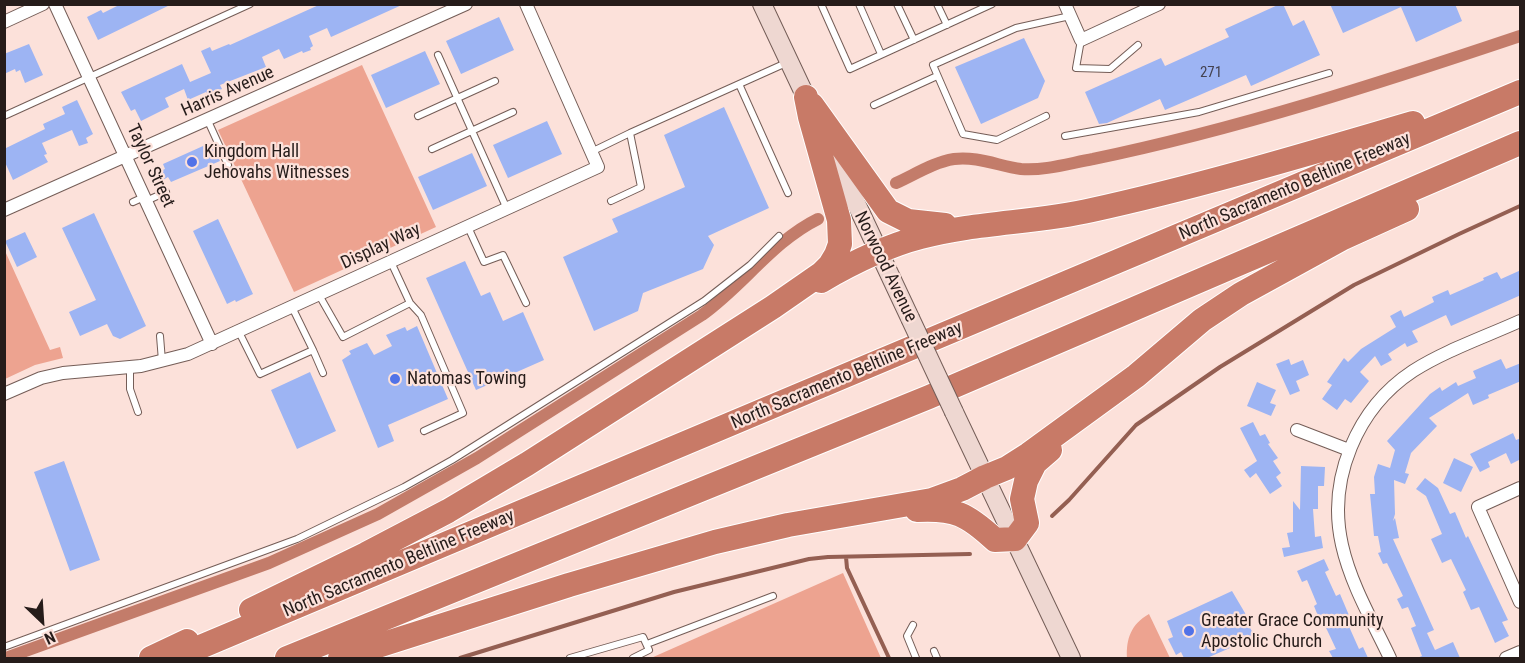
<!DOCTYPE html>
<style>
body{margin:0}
#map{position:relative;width:1525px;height:663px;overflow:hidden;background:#fce1da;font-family:"Roboto Condensed",sans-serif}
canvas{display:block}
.frame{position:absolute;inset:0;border:6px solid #261c1a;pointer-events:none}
.north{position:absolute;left:12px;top:591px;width:60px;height:60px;-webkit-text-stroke:4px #fce1da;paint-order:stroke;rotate:155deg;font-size:16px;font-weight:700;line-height:24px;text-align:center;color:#261c1a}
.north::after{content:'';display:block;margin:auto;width:21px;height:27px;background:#261c1a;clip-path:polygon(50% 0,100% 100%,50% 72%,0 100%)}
</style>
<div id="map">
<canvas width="1525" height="663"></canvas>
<div class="frame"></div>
<div class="north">N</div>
</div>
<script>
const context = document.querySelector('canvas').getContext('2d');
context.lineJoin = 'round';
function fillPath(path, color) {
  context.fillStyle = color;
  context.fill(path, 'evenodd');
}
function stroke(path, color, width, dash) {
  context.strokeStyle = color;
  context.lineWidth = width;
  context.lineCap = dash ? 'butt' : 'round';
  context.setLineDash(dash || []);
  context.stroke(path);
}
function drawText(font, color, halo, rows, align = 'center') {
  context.font = font + ' "Roboto Condensed",sans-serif';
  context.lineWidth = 4.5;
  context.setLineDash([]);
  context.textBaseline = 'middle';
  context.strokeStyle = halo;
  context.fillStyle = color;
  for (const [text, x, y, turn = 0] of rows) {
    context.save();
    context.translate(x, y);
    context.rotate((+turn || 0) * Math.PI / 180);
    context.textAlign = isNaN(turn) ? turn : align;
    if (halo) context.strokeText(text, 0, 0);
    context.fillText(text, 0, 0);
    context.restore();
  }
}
fillPath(new Path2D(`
 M362,65L436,227L294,292L218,130Z
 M5,251L50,350L60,347L63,358L35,365L5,379Z
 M843,573L881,658H651Z
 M1149,614L1170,658H1127C1126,639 1131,624 1149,614Z`), '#eda390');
stroke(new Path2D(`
 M1052,516L1069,500L1136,425L1220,367L1354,285L1459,234L1520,206
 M846,557L847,568L889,658
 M460,658L674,592L809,559L828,557L970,554`), '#945f52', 4);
stroke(new Path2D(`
 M896,183C914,175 934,162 954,159C977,156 999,166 1021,169C1045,171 1070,163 1093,159C1238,129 1380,83 1520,36
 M6,658L269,563L378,514L477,458L702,315C743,286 773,241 818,219`), '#c37c6a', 12);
fillPath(new Path2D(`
 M121,4H172L98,40L87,17L101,10L103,13Z
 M321,4H404L331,37L327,28L309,36L313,46L310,48L311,50L303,53L302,51L284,59L279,49L262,57L266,67L220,85L222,89L208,95L206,92L188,100L184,89L165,98L169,107L141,121L135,109L131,111L121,92L182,64L190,82L211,73L201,51L210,47L212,51L229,44L230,45Z
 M1280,4H1283L1293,26L1304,20L1320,55L1251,86L1246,75L1165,110L1160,99L1107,123L1099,124L1085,92L1161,58L1165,66L1229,37L1225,29Z
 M1330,4H1455L1462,21L1416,42L1401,7L1343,33Z
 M499,17L514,50L461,74L446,41Z
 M1024,38L1045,81L1038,98L981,124L955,67Z
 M29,44L43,75L25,83L20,70L16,72L15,69L4,74V54Z
 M425,51L440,84L386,108L371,75Z
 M77,100L93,134L86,138L88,143L79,146L72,130L42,143L47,154L44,155L48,162L13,180L4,160V149L45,129L43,124L65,114L62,107Z
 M724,107L769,208L708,236L714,245L703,269L643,293L638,311L594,331L563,257L618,232L612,219L685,187L664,135Z
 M547,121L562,154L508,178L493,145Z
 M212,142L220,161L171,182L168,177L163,180L160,171L165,169L163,164Z
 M472,153L487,186L433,210L418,177Z
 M94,213L146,326L120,339L113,336L107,324L80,336L69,312L96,300L62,228Z
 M218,219L253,294L236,302L235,300L227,304L193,231Z
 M25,232L37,257L17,267L5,241Z
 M465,261L481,296L490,292L503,321L523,312L544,360L476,390L426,278Z
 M1521,270V295L1451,326L1446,315L1412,331L1418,342L1407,347L1405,343L1388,354L1392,360L1381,366L1375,356L1360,372L1369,381L1351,403L1345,399L1337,410L1322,399L1332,385L1327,382L1344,358L1348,362L1361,349L1396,327L1390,316L1401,310L1404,317L1434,302L1432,297L1448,290L1450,295L1484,280L1483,278L1497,272L1501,279Z
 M417,326L448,399L388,425L394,441L378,448L342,360L351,354L349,351L367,343L374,355L392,346L386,335L405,327L407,331Z
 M1289,359L1291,365L1303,360L1309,375L1296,381L1300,391L1290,395L1276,364Z
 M1501,359L1506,369L1521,363V381L1488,395L1489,398L1473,405L1468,393L1429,418L1437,426L1411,453L1405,473L1409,474L1405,484L1394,480L1395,514L1393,521L1395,518L1399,538L1393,539L1434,630L1427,633L1435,650L1453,642L1460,658H1417L1422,656L1411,628L1416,626L1408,607L1402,609L1397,599L1403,596L1387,563L1383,564L1378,553L1381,552L1378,536H1374L1370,494H1375L1374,477L1378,464L1390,468L1395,450L1387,441L1430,394L1440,387L1442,391L1456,382L1458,386L1476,378L1473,371Z
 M310,372L336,431L297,449L271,390Z
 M1257,382L1276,390L1270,403L1276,405L1271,416L1247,406Z
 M1253,422L1260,436L1265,434L1270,443L1268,444L1278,458L1273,461L1281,473L1276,477L1282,486L1270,494L1256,473L1250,478L1244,470L1257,461L1240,428Z
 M1513,433L1516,440L1521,438V459L1511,464L1506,453L1488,462L1490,467L1480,472L1470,454Z
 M1454,458L1473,467L1461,492L1443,483Z
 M64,461L100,560L70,571L34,472Z
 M1301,466L1325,467L1324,486H1318V509H1313L1315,537L1321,536L1323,548L1284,557L1282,548L1290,547L1287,533L1293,532V501L1300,510Z
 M1425,478L1438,488L1450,514L1455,512L1466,538L1468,536L1508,620L1502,622L1509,636L1495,643L1479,607L1471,610L1463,592L1466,590L1451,559L1442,563L1431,539L1442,534L1426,496L1416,489Z
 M1324,559L1329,570L1325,572L1336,596L1340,594L1351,620L1347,622L1359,649L1363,647L1368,658H1333L1329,651L1336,649L1320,615L1318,616L1314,606L1317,604L1307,580L1302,582L1297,571Z
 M1232,591L1245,613L1247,622L1255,637L1207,658H1184L1181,652L1176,655L1168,639L1173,637L1167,621Z`), '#9db4f3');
const service = new Path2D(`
 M821,4L850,69L992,4
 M859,4L881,54
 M897,4L914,40
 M937,4L947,25
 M1081,40L1076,68L1110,69L1138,45
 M438,55L507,209
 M739,84L788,193
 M874,105L937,76
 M4,116L250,4
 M418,116L495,81
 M1046,116L997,140L963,134L933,65L1016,28L1070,16
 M208,121L228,165
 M1065,136L1199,112L1329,73
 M432,149L513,112
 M591,152L630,133
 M146,201L166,192
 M611,201L641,187L630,133L786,63
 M133,202L144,197
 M468,227L484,262L503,255L526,303
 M391,262L410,303L421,315L463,413L424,431
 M319,295L343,337L410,303
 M239,332L260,374L313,350L292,307
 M160,336L162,361
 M313,350L323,373
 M130,367V389L138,412
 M913,625L907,636L916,658
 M647,644L773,596
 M4,647L297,539L404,487L452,460L704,301L750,265L779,236
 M934,651L937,658
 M570,658L643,637L649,650L633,658`);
const minor = new Path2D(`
 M55,4L212,344
 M1065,4L1081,40L1159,4
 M4,22L43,4
 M4,210L466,4
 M4,394L41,378L63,373L141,366L188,354L598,167L526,4
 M1297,430L1349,450
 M1520,488L1478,507L1520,602
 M1390,658C1373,622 1351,585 1342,545C1327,479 1357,408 1413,371C1444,351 1487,336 1520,321
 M1506,658L1520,652`);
const secondary = new Path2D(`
 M762,4L811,108
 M824,135L910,318
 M954,412L1071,658`);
const motorway = new Path2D(`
 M812,105L888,211L908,221L945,225
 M821,281C852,263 886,246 921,237C977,222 1036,223 1092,210C1201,186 1307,154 1413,123
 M917,510C955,508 967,514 995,540L1015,539L1027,523L1022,499L1026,481L1035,463L1050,450
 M251,610L366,554L448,511L527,464L773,307L822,273L830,265L836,255L840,244L839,220L810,117L806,97
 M151,658L187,641
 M174,658L1520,92
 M287,658L929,397L1520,143
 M340,658L569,585L715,542L788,525L932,500L962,489L985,477L1007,468L1029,454L1136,376L1202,320L1241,294L1343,238L1407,209`);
stroke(service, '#745d57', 8);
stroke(minor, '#745d57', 14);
stroke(secondary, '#745d57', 20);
stroke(motorway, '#fff', 26);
stroke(service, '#fff', 6);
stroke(minor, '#fff', 12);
stroke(secondary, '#eed7d1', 18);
stroke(motorway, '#c87a67', 24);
const secondaryBridge = new Path2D(`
 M910,318L954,412`);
stroke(secondaryBridge, '#745d57', 20, []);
stroke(secondaryBridge, '#eed7d1', 18);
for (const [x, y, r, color] of [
 [192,162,6,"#5272e7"],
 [395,379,6,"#5272e7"],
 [1189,631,6,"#5272e7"]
]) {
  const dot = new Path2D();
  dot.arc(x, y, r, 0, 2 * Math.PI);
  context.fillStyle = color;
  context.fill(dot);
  stroke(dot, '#fce1da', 2);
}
drawText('15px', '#444250', null, [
 ["271",1211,73]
]);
drawText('18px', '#261c1a', '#fce1da', [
 ["Harris Avenue",228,92,-24],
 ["Taylor Street",150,166,65],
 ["North Sacramento Beltline Freeway",1295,187,-23],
 ["Display Way",381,247,-25],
 ["Norwood Avenue",885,267,64],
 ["North Sacramento Beltline Freeway",847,376,-23],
 ["North Sacramento Beltline Freeway",399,564,-23]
]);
drawText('18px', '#261c1a', '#fce1da', [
 ["Kingdom Hall",204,152],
 ["Jehovahs Witnesses",204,173],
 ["Natomas Towing",407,379],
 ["Greater Grace Community",1201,621],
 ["Apostolic Church",1201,642]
], 'left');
</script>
